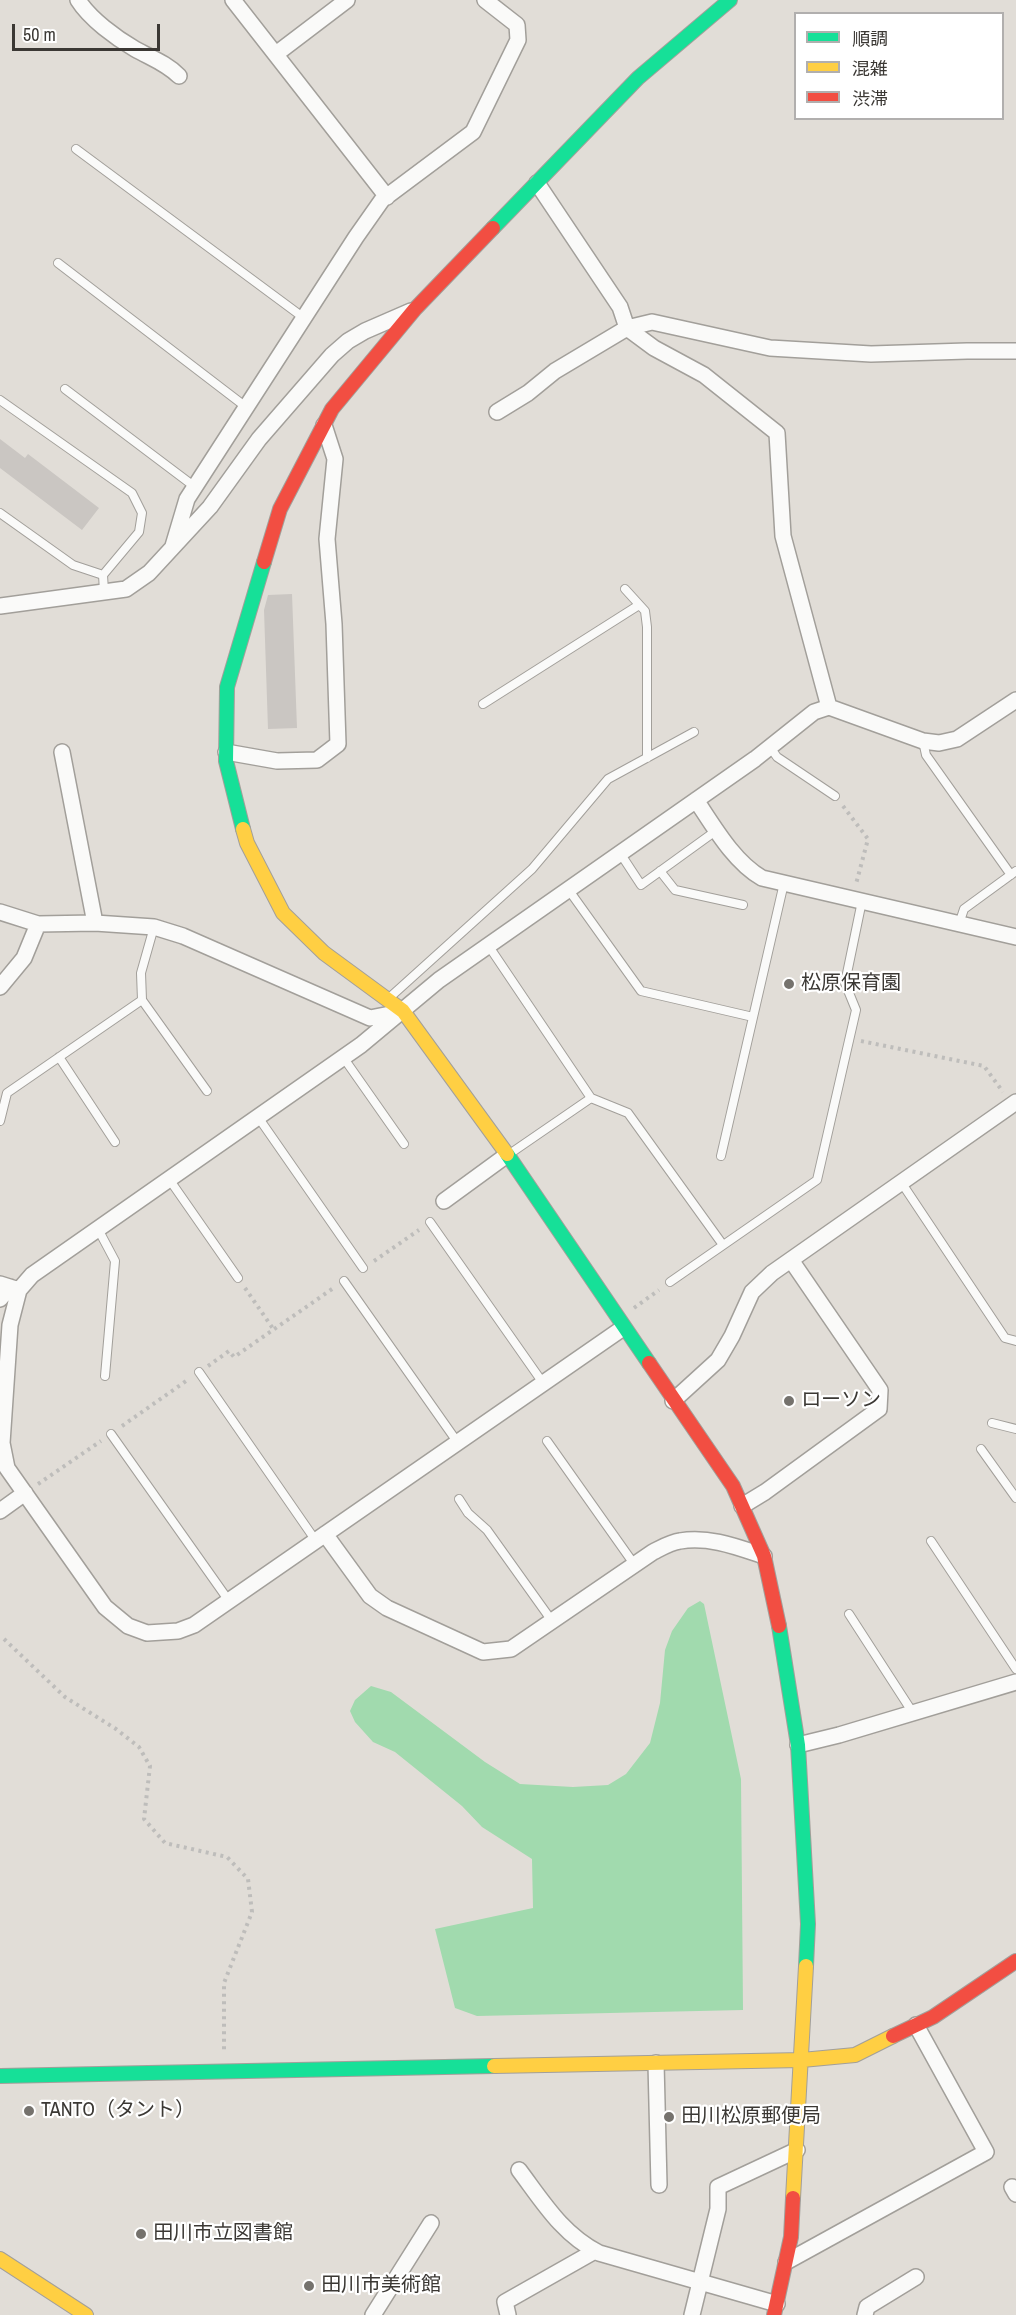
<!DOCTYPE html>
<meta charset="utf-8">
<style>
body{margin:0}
#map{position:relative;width:1016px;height:2315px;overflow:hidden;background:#e1ddd7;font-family:"Archivo Narrow","Noto Sans JP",sans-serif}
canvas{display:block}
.legend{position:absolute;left:794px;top:12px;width:210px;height:108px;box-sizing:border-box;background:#fff;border:2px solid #b1afae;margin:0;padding:8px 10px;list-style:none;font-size:18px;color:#3b3834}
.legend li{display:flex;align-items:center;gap:12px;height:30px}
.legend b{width:30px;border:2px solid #b1afae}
.scale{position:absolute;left:12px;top:24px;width:148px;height:27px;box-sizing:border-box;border:3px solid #3b3834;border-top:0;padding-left:8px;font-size:18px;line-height:21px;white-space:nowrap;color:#3b3834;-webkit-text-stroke:4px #fff;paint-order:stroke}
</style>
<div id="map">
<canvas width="1016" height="2315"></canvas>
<ul class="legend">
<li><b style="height:8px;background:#16e098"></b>順調</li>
<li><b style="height:8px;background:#ffcf43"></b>混雑</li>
<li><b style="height:8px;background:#f24e42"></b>渋滞</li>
</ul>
<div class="scale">50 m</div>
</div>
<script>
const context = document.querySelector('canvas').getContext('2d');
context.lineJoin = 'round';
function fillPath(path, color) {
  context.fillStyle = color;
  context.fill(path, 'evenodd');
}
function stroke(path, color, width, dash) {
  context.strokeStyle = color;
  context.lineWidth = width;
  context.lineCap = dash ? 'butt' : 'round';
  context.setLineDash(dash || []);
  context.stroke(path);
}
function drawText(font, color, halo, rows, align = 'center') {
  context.font = font + ' "Archivo Narrow","Noto Sans JP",sans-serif';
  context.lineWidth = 4.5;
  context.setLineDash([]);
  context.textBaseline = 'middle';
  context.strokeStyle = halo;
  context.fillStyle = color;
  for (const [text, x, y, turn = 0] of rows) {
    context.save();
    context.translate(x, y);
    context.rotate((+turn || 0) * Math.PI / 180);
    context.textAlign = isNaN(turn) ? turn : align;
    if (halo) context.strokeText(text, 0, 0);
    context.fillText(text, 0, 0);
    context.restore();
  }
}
fillPath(new Path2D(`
 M700,1601L704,1604L741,1779L743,2010L477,2016L455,2008L435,1929L533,1908L532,1859L482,1827L462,1806L395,1752L373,1742L355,1722L350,1711L355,1700L371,1686L391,1692L485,1762L520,1784L573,1787L608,1785L626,1774L650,1743L660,1703L665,1650L672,1631L688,1608Z`), '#a1daae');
fillPath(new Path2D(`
 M0,439L25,458L28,454L99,508L82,530L0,468Z
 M292,594L297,728L268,729L264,610L268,595Z`), '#cac6c2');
const lane = new Path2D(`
 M76,149L304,318
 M58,263L246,407
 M65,389L195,487
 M0,400L132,493L142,513L139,532L103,575L104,591
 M0,513L73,565L103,575
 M625,589L645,611L647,627V758
 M483,704L639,605
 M923,741L926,755L1011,875
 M770,747L777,757L835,796
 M620,853L641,885L717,830
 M660,871L675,890L743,905
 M568,889L641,991L753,1017
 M959,924L964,909L1016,871
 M154,927L141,973L142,1000L207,1091
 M488,945L591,1098L628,1113L723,1245
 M388,999L532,869L608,779L694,732
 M59,1057L115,1142
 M343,1057L404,1144
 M258,1117L363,1268
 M0,1121L7,1093L142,1000
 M508,1155L591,1098
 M721,1156L784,883
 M169,1179L238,1278
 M901,1182L1005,1338L1016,1341
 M430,1222L543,1383
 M98,1229L115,1261L105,1376
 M344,1281L458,1443
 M670,1282L817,1180L856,1010L845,983L862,901
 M199,1372L316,1541
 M992,1423L1016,1429
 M111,1434L229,1601
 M547,1441L634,1564
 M981,1449L1016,1498
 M459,1499L468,1513L487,1530L552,1621
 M931,1541L1016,1669
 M849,1614L913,1713`);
const street = new Path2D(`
 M78,0C90,19 116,38 135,49C151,58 166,63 179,76
 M233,0L387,197
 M276,54L347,0
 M537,183L620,307L627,328L654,348L704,375L777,433L783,536L829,707
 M497,412L528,393L555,371L627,328L652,322L770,348L871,354L967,351H1016
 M173,546L187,499L356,237L382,200L473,132L518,40L517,25L485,0
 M0,606L126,589L149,573L210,507L259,439L332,355L348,341L365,331L411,311
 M62,752L95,923
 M226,752L277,761L317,760L338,744L334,624L327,539L335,459L324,425
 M696,800C714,827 734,862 762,878L1016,937
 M0,912L38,924L95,923L154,927L183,936L370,1018L400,1012
 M0,987L24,958L38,924
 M444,1201L507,1155
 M0,1284L19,1290
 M0,1299L10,1287
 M623,1328L194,1625L178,1631L147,1633L128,1626L105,1607L7,1468L2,1443L10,1325L19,1290L32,1275L361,1045L439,980L755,759L814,712L829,707L923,741L939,743L957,739L1016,700
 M673,1401L718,1360L732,1336L752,1292L772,1273L1016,1102
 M742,1506L765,1492L879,1409L880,1390L791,1260
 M0,1511L25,1493
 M325,1534L370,1596L387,1608L483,1652L511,1649L653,1552C661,1548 671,1542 680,1541C709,1536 737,1547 764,1556
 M798,1745L839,1735L1016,1682
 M656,2063L659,2185
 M519,2170C543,2202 562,2234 599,2253L777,2304
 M1012,2187L1016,2194
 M786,2262L986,2152L916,2025
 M373,2315L431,2223
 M508,2315L505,2302L595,2251
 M692,2315L718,2209V2187L797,2150
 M865,2315L867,2307L916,2277`);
const fast = new Path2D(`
 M493,228L638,78L730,0
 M243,829L226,761L227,687L264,562
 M507,1154L649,1363
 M779,1626L798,1745L808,1924L806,1966
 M0,2076L494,2066`);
const slow = new Path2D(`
 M243,829L247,843L283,913L324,953L403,1011L507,1154
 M494,2066L802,2060L855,2055L893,2036
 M793,2198L806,1966
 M0,2259L86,2315`);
const jam = new Path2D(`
 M264,562L280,509L332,409L415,309L493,228
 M649,1363L733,1486L764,1556L779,1626
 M893,2036L933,2017L1016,1961
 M774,2315L791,2237L793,2198`);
stroke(lane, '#a29f9a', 10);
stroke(street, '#a29f9a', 18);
stroke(fast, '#a29f9a', 16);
stroke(slow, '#a29f9a', 16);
stroke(jam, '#a29f9a', 16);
stroke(new Path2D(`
 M843,806L868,839L856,884
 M861,1041L984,1066L1003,1092
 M374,1261L419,1230
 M245,1288L274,1330
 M634,1308L659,1290
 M208,1366L229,1351L234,1357L335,1287
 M122,1426L189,1379
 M38,1484L101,1441
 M4,1639L65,1697L116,1729L139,1747L150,1766L144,1819L165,1843L227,1857L248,1879L252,1912L224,1983V2052`), '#bebdbb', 4, [3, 4.5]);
stroke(lane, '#fafaf9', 8);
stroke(street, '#fafaf9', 15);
stroke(fast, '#16e098', 14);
stroke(slow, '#ffcf43', 14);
stroke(jam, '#f24e42', 14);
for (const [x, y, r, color] of [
 [789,984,6,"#75726d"],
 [789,1401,6,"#75726d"],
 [29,2111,6,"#75726d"],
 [669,2117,6,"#75726d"],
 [141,2234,6,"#75726d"],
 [309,2286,6,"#75726d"]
]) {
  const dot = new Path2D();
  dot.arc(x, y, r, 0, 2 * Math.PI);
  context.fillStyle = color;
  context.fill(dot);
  stroke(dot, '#fff', 2);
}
drawText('20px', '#3b3834', '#fff', [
 ["松原保育園",801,984],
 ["ローソン",801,1401],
 ["TANTO（タント）",41,2111],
 ["田川松原郵便局",681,2117],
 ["田川市立図書館",153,2234],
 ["田川市美術館",321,2286]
], 'left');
</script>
